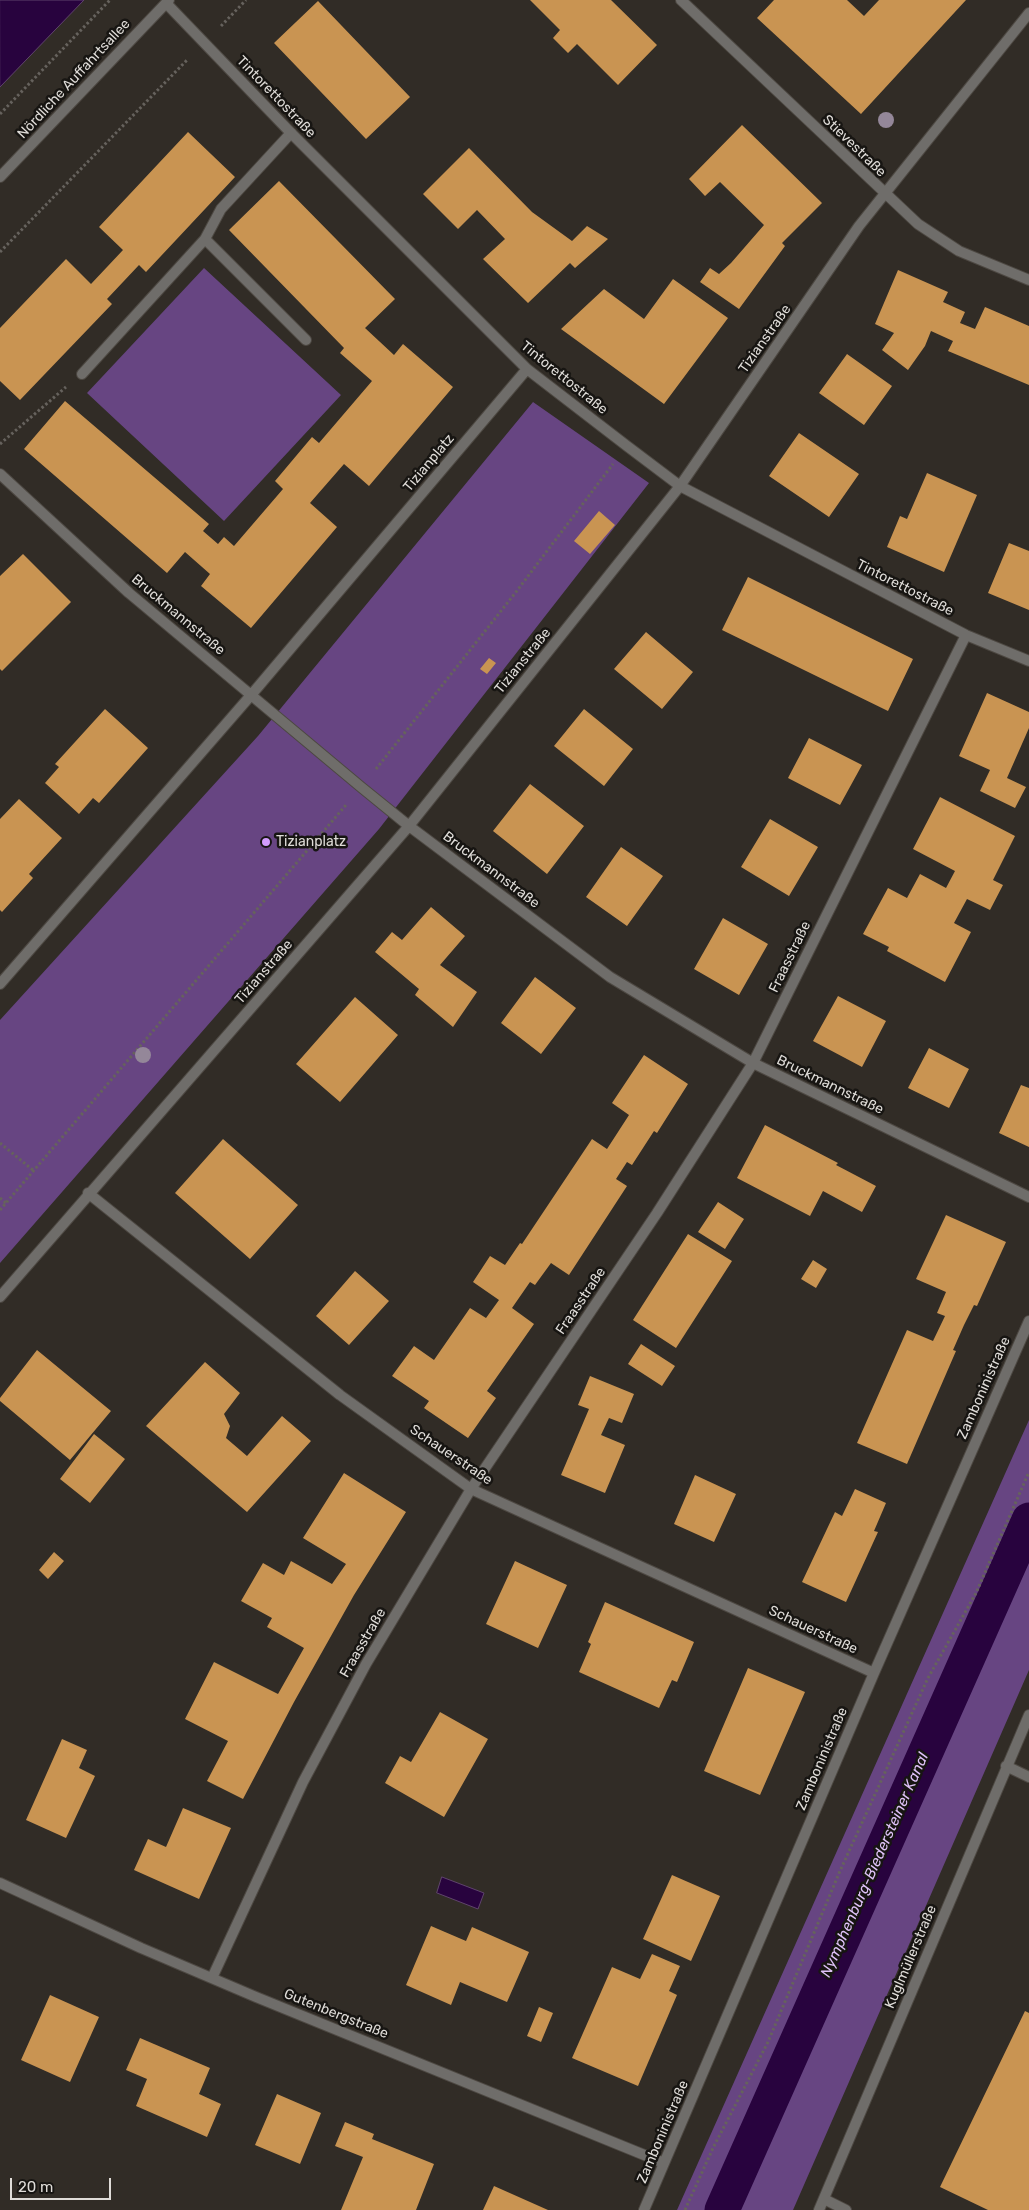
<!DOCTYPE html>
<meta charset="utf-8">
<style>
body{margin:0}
#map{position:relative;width:1029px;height:2210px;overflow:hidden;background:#312c26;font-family:Rubik,sans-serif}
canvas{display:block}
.scale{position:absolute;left:10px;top:2178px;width:101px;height:22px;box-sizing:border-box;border:2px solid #dfdcd8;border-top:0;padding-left:6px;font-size:15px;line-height:18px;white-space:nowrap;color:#dfdcd8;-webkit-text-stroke:4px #171512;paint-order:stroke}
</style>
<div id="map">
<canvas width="1029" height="2210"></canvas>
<div class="scale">20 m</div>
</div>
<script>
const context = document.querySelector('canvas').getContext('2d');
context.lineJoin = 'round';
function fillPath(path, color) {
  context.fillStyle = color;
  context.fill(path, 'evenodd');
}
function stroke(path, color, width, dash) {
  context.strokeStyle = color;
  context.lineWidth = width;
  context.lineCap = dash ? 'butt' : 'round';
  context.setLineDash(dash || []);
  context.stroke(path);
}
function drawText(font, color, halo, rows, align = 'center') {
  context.font = font + ' Rubik,sans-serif';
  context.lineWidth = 5;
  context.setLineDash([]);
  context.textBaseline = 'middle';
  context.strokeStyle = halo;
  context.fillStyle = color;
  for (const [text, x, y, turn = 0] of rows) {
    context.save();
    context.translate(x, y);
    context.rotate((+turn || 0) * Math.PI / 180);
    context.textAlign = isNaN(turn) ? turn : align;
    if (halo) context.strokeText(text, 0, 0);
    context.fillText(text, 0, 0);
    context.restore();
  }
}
fillPath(new Path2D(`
 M204,268L341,395L224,521L87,393Z
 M533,402L649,483L379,829L0,1263V1020L258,736Z
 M1029,1420V1670L793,2210H677Z`), '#674582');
const water = new Path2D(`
 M0,0H84L0,87Z
 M442,1877L484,1893L478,1909L437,1893Z`);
fillPath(water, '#28033e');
stroke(water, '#5f446c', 1);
stroke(new Path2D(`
 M722,2210L1029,1520`), '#28033e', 35);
fillPath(new Path2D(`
 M530,0H611L657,45L618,85L577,44L568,53L553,38L560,30Z
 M774,0H847L864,16L879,0H966L861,114L757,18Z
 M318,1L410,97L366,139L274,43Z
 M742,125L822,203L782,243L785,246L739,309L700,282L710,268L719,274L731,263L764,225L720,182L705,196L689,179Z
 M188,132L235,177L146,272L139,265L107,299L112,304L20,400L0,381V328L66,259L91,284L123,250L99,227Z
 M469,148L532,212L572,241L587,226L608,239L575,268L570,263L528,303L483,259L505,239L477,210L458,229L423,194Z
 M279,181L395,299L365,328L394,355L403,344L453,387L369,486L344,464L310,503L337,527L251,628L201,586L210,574L185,552L167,573L24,449L65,401L209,524L203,531L218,544L224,537L234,546L283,489L275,481L312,437L319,443L372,381L340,353L344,348L229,230Z
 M898,270L948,292L943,302L965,312L960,323L975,329L985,307L1029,326V385L948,351L953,341L931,331L925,346L908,370L882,350L894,333L875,324Z
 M673,279L728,318L664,404L561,329L604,289L644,319Z
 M847,354L892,386L864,425L819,393Z
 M799,433L859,474L829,517L769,476Z
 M927,473L977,495L944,572L887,547L900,516L907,519Z
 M599,511L615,525L590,554L574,541Z
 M1009,543L1029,551V610L988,593Z
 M23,554L71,602L2,671L0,669V576Z
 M748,577L913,659L888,711L722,630Z
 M646,632L693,672L662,709L614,669Z
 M489,658L496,663L487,674L480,669Z
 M987,693L1029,712V728L1007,778L1026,787L1015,808L980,791L990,770L959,756Z
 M105,709L148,748L99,803L93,798L79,814L45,783L59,767L55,764Z
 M584,709L633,749L604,786L554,746Z
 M809,738L862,765L840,805L788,778Z
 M530,784L584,826L547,874L493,831Z
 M940,797L1015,836L993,880L1003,885L990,910L967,899L954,923L971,932L945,982L887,951L889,947L863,934L888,888L907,898L920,874L946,888L955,871L913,849Z
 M19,799L62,838L29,874L33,878L2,912L0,910V819Z
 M770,819L818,847L789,896L741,867Z
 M621,847L663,876L627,926L586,897Z
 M431,907L465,936L440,965L477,992L453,1027L415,995L419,989L375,952L392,932L402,940Z
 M723,918L768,944L739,995L694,969Z
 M535,977L576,1008L541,1054L501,1023Z
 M838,996L886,1021L862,1067L813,1041Z
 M355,997L398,1035L340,1102L296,1064Z
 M929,1048L969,1069L949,1108L908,1088Z
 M644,1055L688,1084L657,1133L654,1131L632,1165L627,1162L616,1179L627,1186L569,1275L551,1263L535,1285L530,1282L512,1308L534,1324L487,1391L496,1398L468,1438L424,1408L429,1401L392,1376L414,1346L434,1360L470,1308L486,1318L499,1300L473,1282L490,1256L505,1265L520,1243L522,1244L592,1139L607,1149L629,1115L612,1103Z
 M1021,1085L1029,1088V1147L999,1133Z
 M765,1125L838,1163L836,1165L876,1186L862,1212L823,1191L810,1216L737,1178Z
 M223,1139L298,1205L250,1259L175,1193Z
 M718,1202L744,1219L725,1249L698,1232Z
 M946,1215L1006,1242L977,1306L974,1305L964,1325L953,1350L956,1351L907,1464L857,1443L907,1330L933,1341L945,1316L937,1313L946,1292L916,1279Z
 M688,1234L732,1261L676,1348L633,1320Z
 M813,1260L827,1269L816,1288L801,1279Z
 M355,1271L389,1301L349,1345L316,1316Z
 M641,1344L675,1366L662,1386L628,1364Z
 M37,1350L111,1411L70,1460L0,1401V1398Z
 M205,1362L240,1393L224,1414L230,1426L226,1438L247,1456L282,1416L311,1441L247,1512L146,1426Z
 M590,1376L634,1394L622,1423L609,1418L601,1435L625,1445L605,1493L561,1475L589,1409L578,1405Z
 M94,1434L125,1459L90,1503L60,1479Z
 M344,1473L406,1512L354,1595L294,1702L243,1799L207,1781L228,1741L185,1719L214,1662L278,1694L304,1648L267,1627L272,1618L241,1601L263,1563L284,1575L291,1561L332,1584L346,1564L303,1538Z
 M695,1475L736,1494L714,1542L674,1524Z
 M855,1489L886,1503L874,1531L878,1532L846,1602L802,1582L835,1512L842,1516Z
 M54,1552L64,1561L48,1579L39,1570Z
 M515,1561L567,1585L538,1648L486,1624Z
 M605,1602L694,1642L677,1682L672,1680L659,1708L579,1672L591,1644L588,1642Z
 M748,1668L805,1692L760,1795L704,1771Z
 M440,1712L488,1739L444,1817L385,1783L400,1756L411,1762Z
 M62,1739L87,1750L79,1768L95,1776L66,1838L26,1820Z
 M183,1808L231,1828L199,1899L134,1870L148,1839L166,1847Z
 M672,1875L720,1896L691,1961L643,1939Z
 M431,1926L466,1941L472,1927L529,1952L507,2002L460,1982L451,2005L406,1985Z
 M652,1954L680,1966L669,1991L677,1995L638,2086L572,2058L612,1967L640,1979Z
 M50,1995L99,2017L70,2082L21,2060Z
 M539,2007L553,2013L541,2042L527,2036Z
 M1025,2011L1029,2013V2210H988L940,2187Z
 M140,2038L210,2068L199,2094L221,2104L207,2137L136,2106L147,2079L126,2070Z
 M277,2094L321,2113L300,2164L255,2145Z
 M345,2122L374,2134L372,2139L434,2164L416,2210H341L363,2157L335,2146Z
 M494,2186L548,2210H483Z`), '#c99452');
const service = new Path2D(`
 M205,239L306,340
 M82,374L205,239L221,209L291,133`);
const minor = new Path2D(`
 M681,0L918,224L959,251L1029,280
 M166,3L291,133L527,369L627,446L680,486L966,635L1029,661
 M0,177L169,0
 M0,474L129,593L361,787L409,826L610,977L753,1063L1029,1197
 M0,984L252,694L527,369
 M88,1193L340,1395L471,1489L874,1673
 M0,1297L409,826L680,486L859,226L1029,13
 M1006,1766L1029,1777
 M0,1883L141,1948L256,1997L664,2163
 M212,1978L303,1782L366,1664L471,1489L657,1213L753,1063L966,635
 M824,2199L846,2210
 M644,2210L874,1673L1029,1321
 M819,2210L1029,1715`);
stroke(service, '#4d4842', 12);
stroke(minor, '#4d4842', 12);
stroke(new Path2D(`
 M221,26L246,0
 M0,114L110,0
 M0,252L188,59
 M0,444L66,387
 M376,769L516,592L613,464
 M0,1143L34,1171
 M0,1198L6,1203
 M0,1210L346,805
 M685,2210L713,2148L768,2042L840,1871L928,1678L976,1593L1029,1472`), '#66625d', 3, [2.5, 2.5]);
stroke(service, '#6f6d6a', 10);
stroke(minor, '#6f6d6a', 10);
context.fillStyle = '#948799';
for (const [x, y] of [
 [886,120],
 [143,1055]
]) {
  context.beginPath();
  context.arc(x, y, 8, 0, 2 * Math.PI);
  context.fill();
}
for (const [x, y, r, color] of [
 [266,842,5,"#d29dfd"]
]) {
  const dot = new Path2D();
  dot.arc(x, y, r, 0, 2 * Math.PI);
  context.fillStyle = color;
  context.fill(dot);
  stroke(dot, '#171512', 2);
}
drawText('14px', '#dfdcd8', '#171512', [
 ["Nördliche Auffahrtsallee",74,79,-47],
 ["Tintorettostraße",276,97,46],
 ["Stievestraße",854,146,44],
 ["Tizianstraße",765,339,-55],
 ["Tintorettostraße",564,378,39],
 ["Tizianplatz",429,463,-50],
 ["Tintorettostraße",905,588,27],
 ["Bruckmannstraße",178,615,40],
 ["Tizianstraße",523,661,-51],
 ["Bruckmannstraße",491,870,37],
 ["Fraasstraße",790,957,-64],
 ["Tizianstraße",264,972,-49],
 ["Bruckmannstraße",830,1085,26],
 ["Fraasstraße",581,1301,-56],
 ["Zamboninistraße",984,1388,-66],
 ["Schauerstraße",451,1455,34],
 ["Schauerstraße",813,1630,25],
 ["Fraasstraße",363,1643,-60],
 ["Zamboninistraße",822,1759,-67],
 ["Kuglmüllerstraße",911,1957,-67],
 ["Gutenbergstraße",336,2014,22],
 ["Zamboninistraße",663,2132,-67]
]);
drawText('14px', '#dfdcd8', '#171512', [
 ["Tizianplatz",276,842]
], 'left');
drawText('italic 15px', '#dec1f7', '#171512', [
 ["Nymphenburg-Biedersteiner Kanal",875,1865,-66]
]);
</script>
